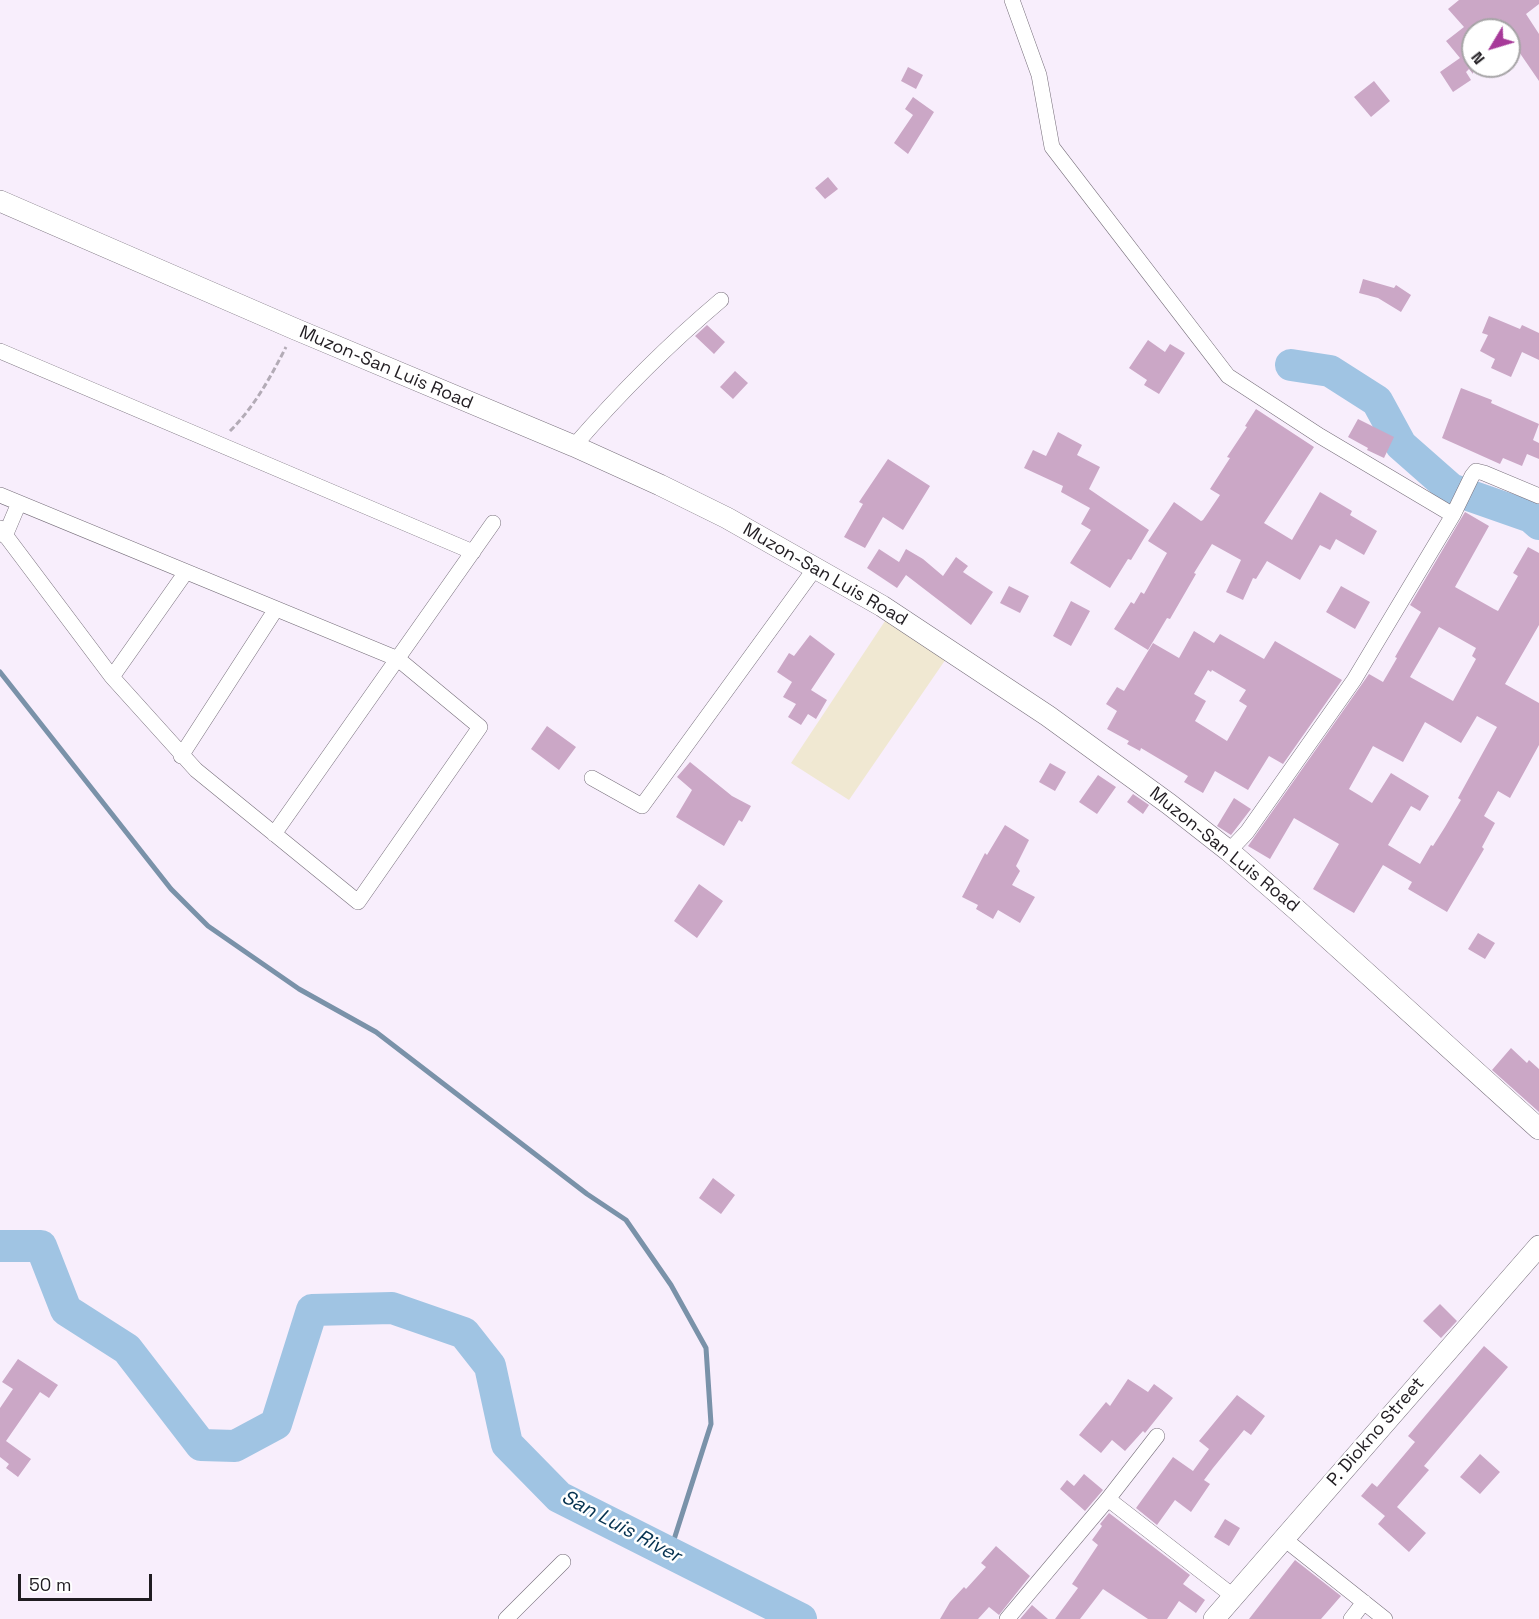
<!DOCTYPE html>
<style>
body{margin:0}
#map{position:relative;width:1539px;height:1619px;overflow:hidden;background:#f8eefc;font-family:"Space Grotesk",sans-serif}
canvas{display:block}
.north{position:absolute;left:1461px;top:18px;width:60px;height:60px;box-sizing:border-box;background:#fff;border:2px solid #a6a4a6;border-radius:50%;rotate:232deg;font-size:16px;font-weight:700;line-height:24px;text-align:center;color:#201c21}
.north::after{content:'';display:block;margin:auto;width:21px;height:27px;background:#a73a99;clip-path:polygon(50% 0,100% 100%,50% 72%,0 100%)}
.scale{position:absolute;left:18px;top:1574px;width:134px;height:27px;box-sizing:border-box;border:3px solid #201c21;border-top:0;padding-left:8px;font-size:18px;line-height:21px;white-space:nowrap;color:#201c21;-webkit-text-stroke:4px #fff;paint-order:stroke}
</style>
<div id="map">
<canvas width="1539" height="1619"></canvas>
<div class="north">N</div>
<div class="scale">50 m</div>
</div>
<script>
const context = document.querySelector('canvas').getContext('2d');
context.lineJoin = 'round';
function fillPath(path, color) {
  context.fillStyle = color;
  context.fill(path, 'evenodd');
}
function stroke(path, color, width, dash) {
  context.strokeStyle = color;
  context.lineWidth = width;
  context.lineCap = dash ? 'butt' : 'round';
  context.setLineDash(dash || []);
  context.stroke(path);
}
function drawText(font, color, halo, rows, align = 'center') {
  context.font = font + ' "Space Grotesk",sans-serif';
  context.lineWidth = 5;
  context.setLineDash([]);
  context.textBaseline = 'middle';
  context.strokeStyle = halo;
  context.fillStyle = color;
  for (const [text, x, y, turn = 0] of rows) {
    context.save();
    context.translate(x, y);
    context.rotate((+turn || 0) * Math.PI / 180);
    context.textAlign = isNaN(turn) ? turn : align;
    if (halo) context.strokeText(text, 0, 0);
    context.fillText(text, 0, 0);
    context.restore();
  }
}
fillPath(new Path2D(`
 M887,618L948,656L849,800L791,763Z`), '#f0e8d2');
stroke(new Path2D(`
 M0,672L171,889L208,926L299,989L376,1032L587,1194L626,1220L671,1285L706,1348L711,1424L670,1552`), '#7a92a9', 5);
stroke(new Path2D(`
 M1291,365L1330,371L1377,401L1401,445L1451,489L1531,517L1539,524
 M0,1246H41L66,1310L127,1349L201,1445L235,1446L276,1424L312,1310L392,1308L464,1333L490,1366L507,1444L559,1497L801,1619`), '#a0c4e3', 32);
fillPath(new Path2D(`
 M1459,0H1539V4L1526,14L1539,34V81L1515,46L1518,44L1499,19L1487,30H1473V74L1469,69L1466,72L1471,80L1453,92L1440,72L1460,58L1446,41L1464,27L1448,9Z
 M908,67L923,75L916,89L901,81Z
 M1374,81L1390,101L1371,117L1354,97Z
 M913,97L934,112L908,154L894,143L913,115L905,109Z
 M828,177L838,189L825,199L815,188Z
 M1363,279L1394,288L1396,285L1411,295L1401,312L1378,298L1359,293Z
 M1489,316L1520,329L1522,325L1539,333V360L1522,352L1511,377L1491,368L1495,359L1480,351L1488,335L1482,333Z
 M707,325L725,342L714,354L695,336Z
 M1148,340L1165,352L1170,344L1185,353L1159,394L1144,385L1147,380L1129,368Z
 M735,371L748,383L733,399L720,387Z
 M1461,388L1492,400L1491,403L1539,424L1533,440L1539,443V459L1527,454L1522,466L1503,458L1500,464L1442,438Z
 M1256,409L1314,447L1264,523L1292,540L1320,492L1352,511L1350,515L1377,531L1364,555L1336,539L1330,550L1320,545L1300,580L1267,561L1256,579L1253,578L1243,600L1226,592L1241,560L1212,544L1194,573L1196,574L1170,619L1167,618L1148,650L1114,629L1131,602L1134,604L1141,592L1144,594L1167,553L1148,541L1174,502L1201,521L1203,520L1220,495L1210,489L1230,458L1227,457L1247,427L1245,426Z
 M1358,419L1394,437L1384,458L1367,450L1368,448L1348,437Z
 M1058,432L1082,445L1077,455L1100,467L1089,489L1149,530L1131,560L1128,559L1110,588L1070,563L1091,530L1081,524L1090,508L1061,492L1063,486L1024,468L1033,450L1046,456Z
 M888,459L930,486L903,530L883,517L865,548L844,537L863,504L859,502Z
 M1465,512L1489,526L1455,587L1494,609L1498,611L1518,576L1513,573L1528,547L1539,553V625L1505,684L1539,703V745L1510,798L1498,791L1484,816L1495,823L1482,847L1484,849L1447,912L1408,889L1412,882L1383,865L1354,913L1313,889L1339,844L1294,818L1270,859L1248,846L1369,674L1383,682L1397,658L1395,657L1421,612L1410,605ZM1439,627L1476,648L1472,656L1476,659L1453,701L1410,677ZM1477,716L1497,727L1458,798L1461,800L1445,827L1433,846L1431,845L1420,864L1388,845L1411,806L1420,811L1429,796L1391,773L1372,803L1349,789L1373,746L1403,762L1425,722L1461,743Z
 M879,549L899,562L906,549L923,559L943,576L956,557L968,566L963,572L993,592L971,625L906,575L897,588L867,568Z
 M1009,586L1029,596L1020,613L1000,603Z
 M1341,586L1370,602L1355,629L1326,612Z
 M1071,601L1090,611L1071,646L1053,636Z
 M1194,631L1214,643L1220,634L1264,659L1275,641L1342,680L1283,764L1269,756L1248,790L1215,771L1203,793L1184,782L1188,776L1141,748L1140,751L1127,744L1129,741L1107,729L1117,711L1106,704L1117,687L1124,691L1153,643L1179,658ZM1208,670L1211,672L1212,670L1246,690L1239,701L1247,706L1227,741L1195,721L1206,701L1194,694Z
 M810,635L835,654L811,690L827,700L816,719L808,714L801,725L788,717L796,704L783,697L792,682L777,672L789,653L794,656Z
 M547,726L576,747L559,770L531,749Z
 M690,762L732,796L751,806L742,822L739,820L724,846L676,817L692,790L677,777Z
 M1050,763L1066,772L1055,791L1039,782Z
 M1098,775L1116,787L1097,814L1079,802Z
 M1133,794L1149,805L1143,814L1127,802Z
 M1234,798L1251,809L1231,835L1217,826Z
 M1005,825L1029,840L1016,866L1020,871L1012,885L1035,897L1020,923L998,910L993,919L976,909L978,905L962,897L985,853L987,855Z
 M699,884L723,901L697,938L674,921Z
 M1478,933L1495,943L1485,959L1468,949Z
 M1511,1048L1527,1063L1529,1060L1539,1069V1112L1492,1070Z
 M713,1178L735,1195L721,1214L699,1198Z
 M1440,1304L1457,1321L1441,1338L1423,1321Z
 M1484,1346L1508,1367L1424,1466L1429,1470L1397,1507L1426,1533L1409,1552L1378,1524L1385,1516L1361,1496L1372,1483L1377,1487L1415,1442L1408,1436Z
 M18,1359L58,1385L49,1398L40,1392L6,1441L31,1459L18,1477L6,1468L9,1464L0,1457V1408L13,1389L2,1382Z
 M1128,1379L1148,1392L1154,1384L1173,1398L1145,1433L1143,1431L1125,1451L1112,1440L1101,1453L1079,1435L1106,1402L1110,1406Z
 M1237,1395L1265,1416L1251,1435L1244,1430L1213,1468L1204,1480L1210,1484L1191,1512L1175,1500L1157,1525L1136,1508L1173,1457L1193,1471L1209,1449L1199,1441Z
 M1480,1454L1500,1472L1480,1494L1460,1477Z
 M1084,1474L1103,1490L1085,1511L1060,1489L1067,1480L1074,1486Z
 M1109,1513L1190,1575L1183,1584L1205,1600L1196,1613L1179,1601L1167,1619H1148L1103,1589L1080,1619H1055L1078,1588L1072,1584L1098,1545L1092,1540L1102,1526L1100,1524Z
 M1225,1519L1240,1528L1229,1546L1214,1537Z
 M996,1546L1030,1576L999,1615L989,1607L978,1619H940L950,1602L964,1587L966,1589L986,1567L981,1563Z
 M1295,1560L1341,1596L1321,1619H1249Z
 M1032,1605L1048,1619H1020Z`), '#cba7c6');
const minor = new Path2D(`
 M1012,0L1039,75L1052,147L1228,376L1320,436L1453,515
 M0,351L473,552
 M574,446C619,394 669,344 721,300
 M0,495L398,659L480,727L358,902L196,770L112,677L0,528
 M5,536L19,503
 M112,677L186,572
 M181,756L276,609
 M592,778L642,806L816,567
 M274,834L493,523
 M1229,851L1247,832L1354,680L1453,515L1472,476L1476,471L1484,473L1539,496
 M1108,1499L1233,1596
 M1283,1538L1385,1619
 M506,1619L563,1562
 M1007,1619L1108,1499L1157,1436
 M1351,1619L1364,1602`);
const secondary = new Path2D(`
 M0,201L295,329L574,446L660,485L727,518L882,606L1048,716L1169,804L1229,851L1298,911L1539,1129
 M1214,1619L1539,1246`);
stroke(minor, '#776f7b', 16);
stroke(secondary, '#776f7b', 22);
stroke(new Path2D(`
 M230,431C255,406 270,378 286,347`), '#b3abb6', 3, [6, 3]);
stroke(minor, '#fff', 15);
stroke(secondary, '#fff', 21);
drawText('18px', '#201c21', '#fff', [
 ["Muzon-San Luis Road",386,368,23],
 ["Muzon-San Luis Road",825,575,30],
 ["Muzon-San Luis Road",1224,850,39],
 ["P. Diokno Street",1376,1432,-49]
]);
drawText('italic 20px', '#053250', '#fff', [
 ["San Luis River",621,1527,28]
]);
</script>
